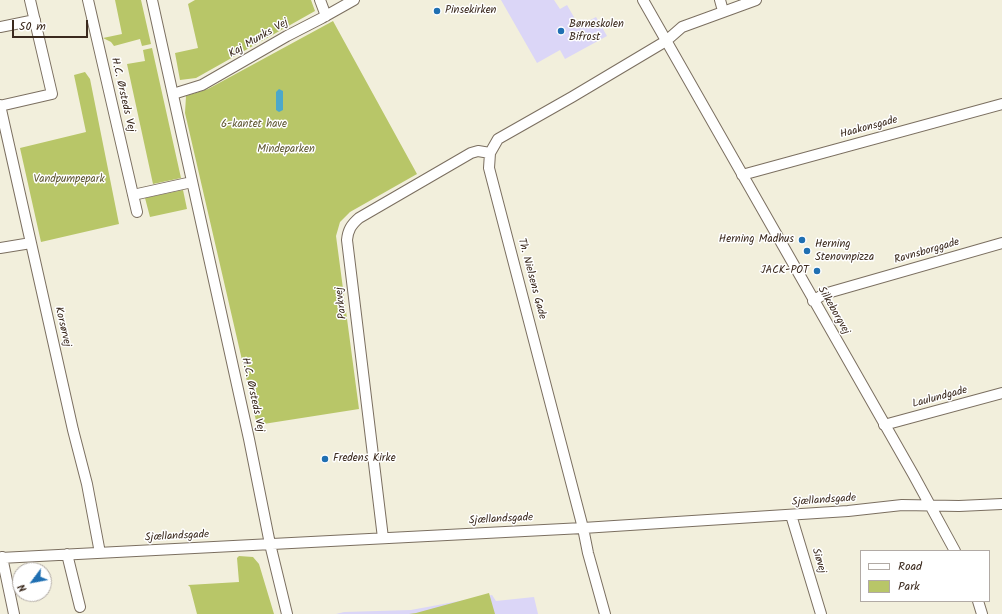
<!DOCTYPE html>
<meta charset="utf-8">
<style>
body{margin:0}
#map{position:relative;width:1002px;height:614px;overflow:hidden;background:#f2efdc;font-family:Kalam,sans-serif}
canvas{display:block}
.legend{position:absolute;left:860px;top:550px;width:130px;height:52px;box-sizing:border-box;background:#fff;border:1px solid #b1aaa5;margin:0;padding:5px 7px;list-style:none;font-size:12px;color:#3b2a1e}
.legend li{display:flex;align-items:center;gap:8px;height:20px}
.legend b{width:20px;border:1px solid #b1aaa5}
.north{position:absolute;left:12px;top:562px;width:40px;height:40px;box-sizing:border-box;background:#fff;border:1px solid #b1aaa5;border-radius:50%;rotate:238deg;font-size:11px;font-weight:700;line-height:16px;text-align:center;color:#3b2a1e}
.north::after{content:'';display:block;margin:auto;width:14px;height:18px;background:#1f6fb2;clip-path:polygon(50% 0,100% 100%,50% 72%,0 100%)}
.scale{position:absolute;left:12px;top:20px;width:76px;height:18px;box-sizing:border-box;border:2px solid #3b2a1e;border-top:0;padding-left:5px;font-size:12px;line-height:14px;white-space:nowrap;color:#3b2a1e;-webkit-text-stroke:3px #fff;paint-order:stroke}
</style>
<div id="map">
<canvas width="1002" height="614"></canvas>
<ul class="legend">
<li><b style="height:5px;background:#fff"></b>Road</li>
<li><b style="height:11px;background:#b8c668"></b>Park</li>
</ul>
<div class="north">N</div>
<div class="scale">50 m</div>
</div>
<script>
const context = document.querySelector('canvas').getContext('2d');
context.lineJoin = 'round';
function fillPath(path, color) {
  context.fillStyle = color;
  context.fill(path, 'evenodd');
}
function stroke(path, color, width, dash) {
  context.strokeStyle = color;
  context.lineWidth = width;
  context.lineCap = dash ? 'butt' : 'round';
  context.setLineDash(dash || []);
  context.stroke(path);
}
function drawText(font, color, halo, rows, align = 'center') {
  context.font = font + ' Kalam,sans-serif';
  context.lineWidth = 3;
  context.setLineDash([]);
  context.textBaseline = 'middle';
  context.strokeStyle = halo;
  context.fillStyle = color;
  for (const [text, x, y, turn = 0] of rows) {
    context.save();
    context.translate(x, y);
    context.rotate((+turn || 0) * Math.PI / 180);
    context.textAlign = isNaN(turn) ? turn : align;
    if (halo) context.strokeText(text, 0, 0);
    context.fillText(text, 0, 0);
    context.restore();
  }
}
fillPath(new Path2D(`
 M501,0H554L560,9L567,5L579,26L596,17L607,36L565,59L560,50L537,63Z
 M492,595L496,601L534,597L538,614H336L344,612L411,610Z`), '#dbd6f7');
fillPath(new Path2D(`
 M115,0H141L151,44L142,46L140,39L114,46L111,42L103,38L122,34Z
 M195,0H311L315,11L196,78L180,80L175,53L198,48L188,4Z
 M333,21L417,174L350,212L340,222L336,236L359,409L257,425L185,113L186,96L208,89Z
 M152,48L181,178L153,184L127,64L145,61L143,50Z
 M85,72L90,79L119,224L41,242L20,148L86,132L74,75Z
 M183,190L187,209L150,217L145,198Z
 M239,556L253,557L259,564L274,614H197L190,587L188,585L239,582L237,558Z
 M489,593L495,614H409L416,613Z`), '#b8c668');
fillPath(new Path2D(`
 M279,89L283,91V110L279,112L276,110V92Z`), '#4ca8ca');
const minor = new Path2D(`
 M88,0L137,212
 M152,0L249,439L270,544L287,614
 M320,0L326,16
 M643,0L913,474L955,551
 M720,0L723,11
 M0,27L35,20
 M173,94L202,85L287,36L322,18L354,0
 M0,105L73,430L87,484L100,553
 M0,106L52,94L30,0
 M742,175L1002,104
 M133,195L192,182
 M0,248L31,243
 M813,301L824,294L1002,243
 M884,425L1002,393
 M791,515L821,614
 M383,538L347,240C348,230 351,225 359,218L471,153L478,151L490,153
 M67,554L80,607
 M2,557L14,614
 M0,558L583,528L848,511L902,505L959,506L1002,504
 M978,601L982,614
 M605,614L588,553L583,528L489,168L490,153L498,139L572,97L666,41L682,27L756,0`);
stroke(minor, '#7b6f60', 12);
stroke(minor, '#fff', 10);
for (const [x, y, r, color] of [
 [437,11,4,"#1f6fb2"],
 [561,31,4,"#1f6fb2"],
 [802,240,4,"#1f6fb2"],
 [807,251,4,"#1f6fb2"],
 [817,271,4,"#1f6fb2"],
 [325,459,4,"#1f6fb2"]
]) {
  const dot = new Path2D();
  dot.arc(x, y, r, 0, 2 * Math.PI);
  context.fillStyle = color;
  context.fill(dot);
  stroke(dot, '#fff', 1.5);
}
drawText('11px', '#3b2a1e', '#fff', [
 ["Pinsekirken",445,11],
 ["Børneskolen",569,25],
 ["Bifrost",569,38],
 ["Herning Madhus",794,240,"right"],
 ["Herning",815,245],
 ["Stenovnpizza",815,258],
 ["JACK-POT",809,271,"right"],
 ["Fredens Kirke",333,459]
], 'left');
drawText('11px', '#3b2a1e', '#fff', [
 ["Kaj Munks Vej",259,39,-30],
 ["H.C. Ørsteds Vej",122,95,77],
 ["Haakonsgade",869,128,-15],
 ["Ravnsborggade",927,252,-16],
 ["Th. Nielsens Gade",531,279,75],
 ["Parkvej",342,303,-97],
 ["Silkeborgvej",833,311,60],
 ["Korsørvej",62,327,77],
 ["H.C. Ørsteds Vej",252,395,78],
 ["Laulundgade",940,398,-15],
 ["Sjællandsgade",824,501,-4],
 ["Sjællandsgade",501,520,-3],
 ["Sjællandsgade",177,537,-3],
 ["Siøvej",818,561,73]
]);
drawText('11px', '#605934', '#fff', [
 ["6-kantet have",254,125],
 ["Mindeparken",286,150],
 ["Vandpumpepark",69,180]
]);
</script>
